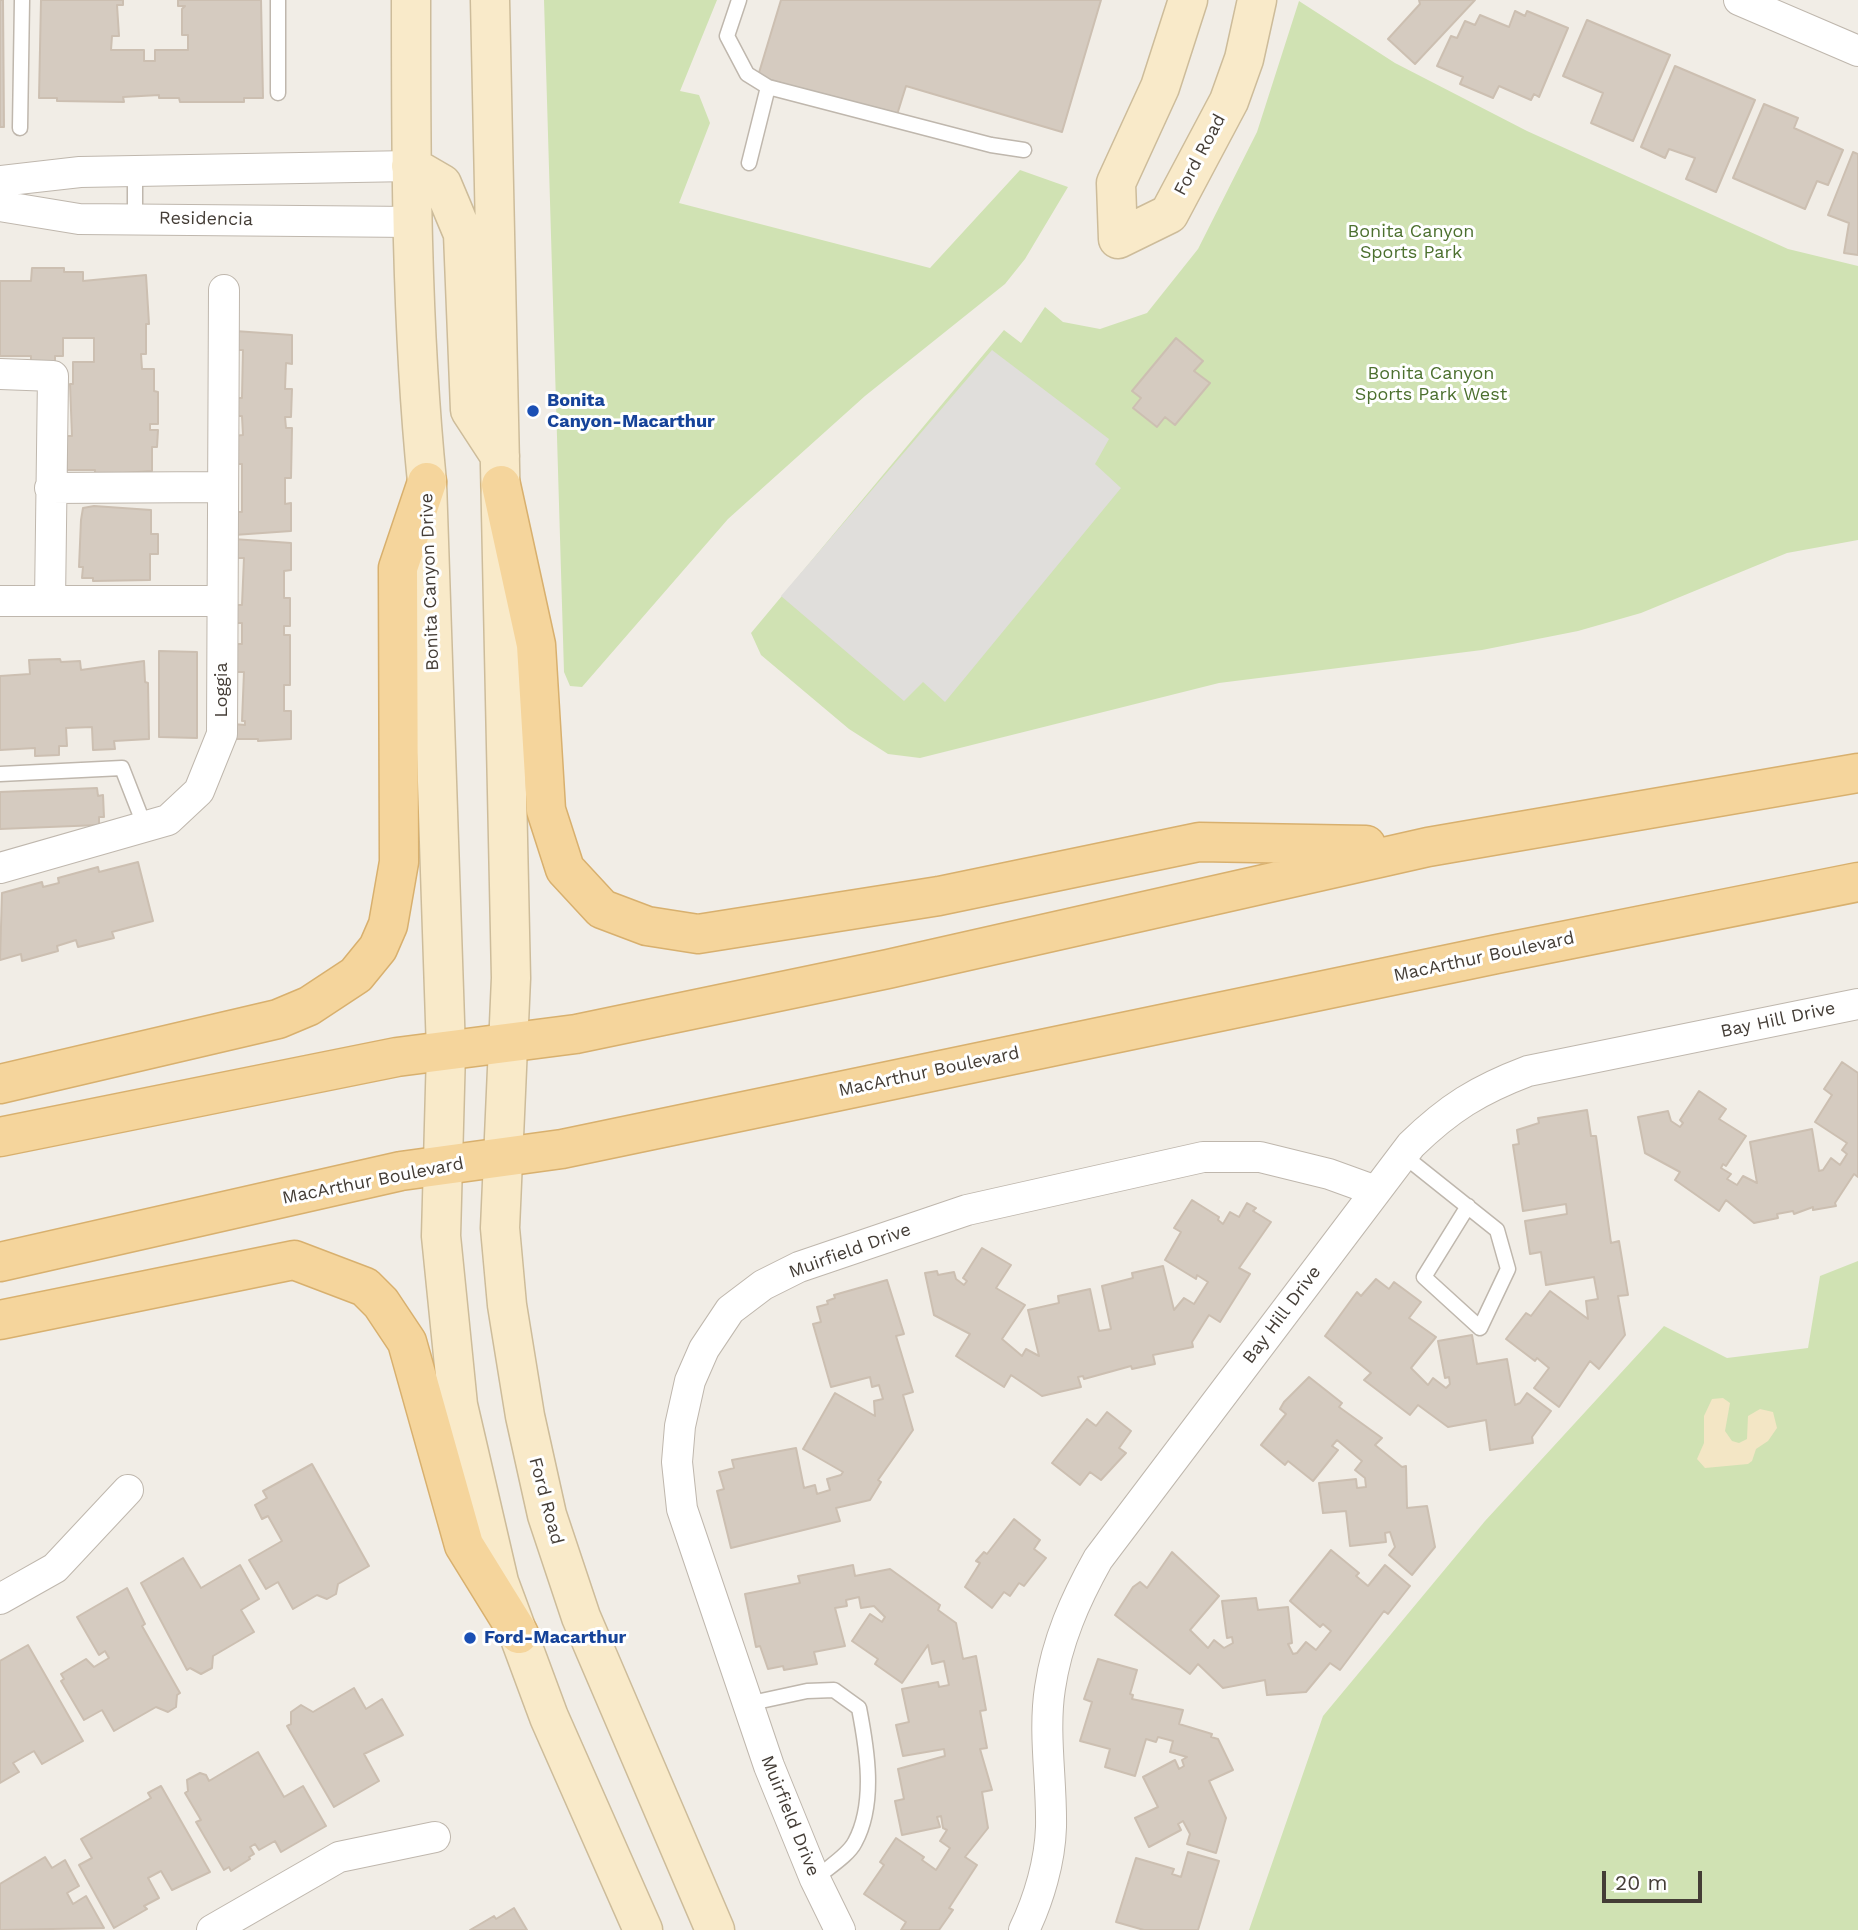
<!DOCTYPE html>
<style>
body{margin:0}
#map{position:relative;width:1858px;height:1930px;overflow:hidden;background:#f1ede6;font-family:"Work Sans",sans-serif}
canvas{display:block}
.scale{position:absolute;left:1602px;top:1871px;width:100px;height:32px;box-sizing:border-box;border:4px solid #443d36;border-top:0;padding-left:9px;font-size:21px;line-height:24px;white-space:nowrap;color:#443d36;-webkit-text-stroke:5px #fff;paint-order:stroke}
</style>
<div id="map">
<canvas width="1858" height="1930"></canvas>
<div class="scale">20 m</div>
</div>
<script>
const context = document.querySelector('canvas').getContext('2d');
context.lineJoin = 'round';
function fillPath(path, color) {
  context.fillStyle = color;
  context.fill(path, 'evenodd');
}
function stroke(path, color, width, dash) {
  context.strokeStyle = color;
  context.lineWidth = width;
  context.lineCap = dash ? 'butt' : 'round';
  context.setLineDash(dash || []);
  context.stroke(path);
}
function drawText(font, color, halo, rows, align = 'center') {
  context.font = font + ' "Work Sans",sans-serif';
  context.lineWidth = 6;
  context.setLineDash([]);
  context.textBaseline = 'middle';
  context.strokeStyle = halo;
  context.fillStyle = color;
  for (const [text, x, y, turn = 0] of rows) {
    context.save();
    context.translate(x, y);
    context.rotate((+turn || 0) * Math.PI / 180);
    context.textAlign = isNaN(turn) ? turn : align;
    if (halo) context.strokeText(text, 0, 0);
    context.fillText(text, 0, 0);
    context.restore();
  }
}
fillPath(new Path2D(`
 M544,0H717L680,91L699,95L710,123L679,203L930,268L1020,170L1068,187L1025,259L1005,284L865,396L728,519L582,687L570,686L564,672Z
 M1299,1L1395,63L1527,131L1788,249L1858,266V540L1787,553L1641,613L1578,631L1482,650L1219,683L920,758L888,754L849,729L761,655L751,633L1004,330L1021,343L1045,307L1063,322L1100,329L1147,313L1198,249L1257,132Z
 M1858,1261V1930H1249L1323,1716L1485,1521L1664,1326L1727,1358L1808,1348L1820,1276Z`), '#d0e2b3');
fillPath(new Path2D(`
 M1723,1398L1730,1403L1725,1431L1732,1441L1739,1443L1747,1439L1748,1416L1760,1409L1773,1412L1777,1428L1768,1441L1756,1449L1752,1461L1748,1464L1705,1468L1697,1459L1704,1443V1416L1712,1399Z`), '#f3e6c5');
fillPath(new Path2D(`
 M992,350L1109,439L1095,464L1121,488L945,702L923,682L904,701L781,596Z`), '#e0dedb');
const building = new Path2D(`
 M0,0H3L4,127H0Z
 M41,0H123V5H117L119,36H112L111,50H144V61H155V50H188V35H182V9L185,6H178V0H261L263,98H244V102H180L179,98H159V95L123,97L124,102L57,101V98H39Z
 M781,0H1101L1062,132L906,86L896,118L758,76Z
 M1419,0H1475L1415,64L1388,39L1420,4Z
 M1515,11L1525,16L1527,11L1568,28L1539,97L1534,94L1531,100L1499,86L1493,98L1460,84L1463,77L1437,66L1451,36L1457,38L1465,21L1475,25L1480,15L1509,27Z
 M1587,20L1670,55L1633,141L1591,123L1603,93L1563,76Z
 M1675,66L1755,100L1716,192L1686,179L1695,158L1669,149L1665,158L1641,147Z
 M1764,104L1798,118L1794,128L1843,150L1828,185L1817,181L1805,209L1733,178Z
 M1853,152L1858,154V255L1844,253L1849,223L1828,215Z
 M32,268H64V272H83V281L146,275L149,324H146V354H141L142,369H154V391L158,392V424H150V430H158L157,447H152V471L95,475V470H67V436H72L70,384H73V362H94V338H63V356H55V364H31V356H0V281H31Z
 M235,331L292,335V364L286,363L285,389H292L291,417H285L286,428H292L291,478H285V504L291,503V531L234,535V512H242V464H233V436L243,435L242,416H233V398H242L243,350H235Z
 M1176,338L1203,361L1194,371L1210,383L1175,425L1165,417L1157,427L1133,408L1141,398L1132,391Z
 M94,506L151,510V534H158V554H150V580L93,581V578H82L83,567H79L81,520L83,508Z
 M233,539L291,543V570L284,571V598H290V626H284V635H290V685H284V711H291V739L258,741V739H233V724L245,725V721H242L244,672H233V644H242V623H232L233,605H242L244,558H233Z
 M159,651L197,652V738L159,737Z
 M60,659L61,662L80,661L81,670L144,661L145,682L148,683L149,739L114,741L115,749L93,750L92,727L66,728L67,746H59V755L35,756V748L0,750V676L30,674L29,660Z
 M97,788L98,796L103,795L104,817H99V825L0,829V792Z
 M138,862L153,921L112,932L114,938L78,947L76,940L57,946L58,951L22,961L21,954L0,960L2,893L42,882L43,887L59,883L58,878L98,867L99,872Z
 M1842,1062L1858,1073V1177L1854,1174L1835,1203L1836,1206L1813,1210V1207L1794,1214L1793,1211L1777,1214L1778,1218L1754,1223L1726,1200L1719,1211L1675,1180L1680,1172L1645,1153L1638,1117L1668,1111L1671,1121L1680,1127L1683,1123L1680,1120L1699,1091L1726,1109L1719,1119L1746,1136L1726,1166L1723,1164L1721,1168L1731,1174L1727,1179L1737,1185L1743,1176L1757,1183L1750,1142L1812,1129L1819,1171L1823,1170L1831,1158L1840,1165L1847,1154L1842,1150L1847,1143L1815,1122L1832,1095L1824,1089Z
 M1587,1110L1591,1136H1596L1611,1243L1619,1241L1628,1295L1618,1296L1625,1335L1599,1369L1590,1361L1559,1407L1534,1388L1549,1368L1537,1358L1535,1361L1506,1339L1526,1313L1531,1316L1550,1291L1588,1319L1586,1301L1598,1299L1594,1277L1546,1285L1541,1252L1530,1254L1525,1221L1567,1214L1566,1204L1523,1211L1513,1145L1519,1144L1517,1130L1539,1123L1538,1118Z
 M1192,1200L1219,1217L1218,1220L1223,1224L1230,1212L1239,1217L1247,1203L1256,1208L1253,1211L1271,1222L1239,1268L1250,1274L1220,1322L1209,1315L1192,1342L1193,1347L1153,1355L1155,1364L1132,1369L1131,1366L1084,1379L1083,1376L1078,1377L1081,1387L1042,1396L1011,1375L1004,1387L956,1356L970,1334L934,1315L925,1273L937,1271L938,1275L954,1272L956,1279L964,1285L967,1281L963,1278L982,1248L1011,1265L996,1288L1025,1305L1002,1339L1022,1356L1026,1349L1039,1356L1028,1310L1059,1303L1058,1296L1090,1289L1099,1331L1111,1329L1102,1286L1133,1278L1132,1273L1163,1266L1174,1310L1184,1298L1194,1304L1208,1282L1197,1275L1196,1279L1165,1260L1181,1232L1174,1228Z
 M1376,1279L1389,1289L1394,1282L1421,1302L1409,1318L1436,1337L1411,1368L1428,1385L1433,1378L1446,1388L1450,1384L1449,1377L1445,1378L1438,1341L1472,1335L1477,1364L1507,1359L1515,1405L1520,1403L1527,1393L1551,1411L1532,1437L1533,1443L1490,1450L1486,1420L1448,1427L1418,1405L1410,1415L1364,1380L1371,1373L1325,1336L1357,1292L1361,1296Z
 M887,1280L904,1334L896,1336L913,1392L903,1395L913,1430L878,1480L881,1482L870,1500L836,1508L840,1521L731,1548L717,1491L724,1489L719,1472L734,1468L732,1460L796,1448L804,1488L815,1485L817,1494L830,1490L827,1479L841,1475L843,1472L803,1449L835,1393L875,1416L874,1401L883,1399L879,1385L872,1387L870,1377L831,1387L813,1324L821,1322L817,1307L828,1304L827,1301L835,1298L834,1295Z
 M1309,1377L1342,1403L1339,1407L1382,1438L1375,1445L1402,1467L1406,1466L1407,1508L1427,1506L1435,1547L1412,1575L1389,1555L1395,1547L1390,1532L1385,1533L1386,1542L1350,1546L1346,1511L1323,1513L1319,1483L1356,1479L1357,1488L1366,1487L1365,1478L1355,1470L1362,1461L1337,1440L1332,1446L1338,1450L1313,1481L1288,1461L1285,1465L1261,1445L1286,1414L1280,1409L1284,1402Z
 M1107,1412L1131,1431L1119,1448L1126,1453L1101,1480L1090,1472L1080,1485L1052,1463L1087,1419L1096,1426Z
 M312,1464L369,1566L338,1584L336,1594L327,1599L317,1595L293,1609L278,1582L266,1589L249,1560L282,1541L268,1516L262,1519L255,1505L267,1498L263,1491Z
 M1014,1519L1040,1540L1034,1549L1046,1558L1024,1586L1019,1583L1010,1596L1004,1592L992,1608L965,1587L980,1563L976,1561L984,1552L987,1554Z
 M1331,1550L1359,1573L1356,1576L1368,1586L1385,1565L1410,1586L1388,1614L1384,1611L1340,1670L1330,1663L1306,1692L1267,1695L1265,1680L1223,1688L1198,1664L1190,1674L1115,1615L1133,1587L1140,1582L1147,1588L1172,1552L1219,1596L1190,1630L1208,1648L1214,1640L1224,1648L1233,1643L1232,1637L1227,1638L1222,1601L1256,1598L1258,1610L1288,1607L1292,1643L1288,1644L1293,1654L1297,1653L1306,1642L1316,1650L1331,1631L1323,1624L1320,1627L1290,1601Z
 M183,1558L201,1588L240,1565L259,1599L241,1610L254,1632L213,1656L212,1668L201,1674L190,1668L187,1670L141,1583Z
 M853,1565L855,1576L890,1569L940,1605L938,1610L956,1623L963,1659L976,1656L986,1710L980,1711L987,1748L980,1749L992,1790L982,1792L988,1828L965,1857L977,1865L949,1908L953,1910L939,1930H901L906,1922L864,1894L884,1865L880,1862L896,1838L924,1857L922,1860L936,1870L950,1848L940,1841L947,1830L943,1828L941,1816L937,1817L940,1827L902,1835L895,1801L904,1799L898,1769L945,1756L944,1749L903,1756L896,1725L909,1722L902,1689L938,1682L939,1687L949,1685L944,1661L932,1664L928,1645L902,1683L875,1664L878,1659L852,1641L870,1614L882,1622L885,1617L874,1606L861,1608L859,1597L846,1600L847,1606L835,1608L845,1646L814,1652L817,1664L784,1670L783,1666L768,1669L760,1646L756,1647L745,1594L800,1583L798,1576Z
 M127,1588L145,1624L142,1626L180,1693L177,1695L176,1707L168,1712L156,1707L114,1731L102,1710L84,1720L61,1681L64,1679L61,1674L86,1659L94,1667L109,1658L105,1651L99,1655L77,1617Z
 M28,1645L83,1741L42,1764L34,1751L13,1763L19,1772L0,1783V1661Z
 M1098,1659L1137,1670L1130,1694L1133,1695L1132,1699L1183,1710L1179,1724L1212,1734L1211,1737L1218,1739L1233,1770L1209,1781L1226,1818L1216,1853L1187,1844L1190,1834L1183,1821L1178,1824L1181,1830L1149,1847L1135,1818L1158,1807L1143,1777L1175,1760L1179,1769L1184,1766L1182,1760L1187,1757L1170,1752L1173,1741L1158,1737L1156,1742L1146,1739L1135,1776L1105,1767L1110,1749L1080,1741L1092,1702L1084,1699Z
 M354,1688L366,1709L382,1699L403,1735L364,1754L379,1781L334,1807L287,1726L291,1724V1712L301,1705L313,1712Z
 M258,1752L284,1797L303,1786L326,1826L281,1852L275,1841L259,1850L255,1844L250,1847L254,1854L249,1857L250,1859L231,1871L229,1867L224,1870L196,1822L201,1820L185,1793L188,1791L187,1780L200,1773L206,1775L209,1781Z
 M161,1786L210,1872L172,1890L161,1871L148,1878L159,1898L144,1906L147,1909L114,1928L79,1865L92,1858L81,1839L151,1798L148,1793Z
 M1188,1852L1219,1861L1198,1930H1144L1116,1922L1136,1858L1174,1869L1172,1874L1181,1877Z
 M45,1857L52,1868L65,1860L79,1886L67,1893L73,1904L86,1896L104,1928L0,1930V1884Z
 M514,1908L527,1930H470L494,1916L496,1919Z`);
fillPath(building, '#d5cbc0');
stroke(building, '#ccbfb1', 2);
const lane = new Path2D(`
 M278,0V93
 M739,0L727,36L747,74L768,87
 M20,128L22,0
 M749,163L768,87L991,145L1024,150
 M135,172V218
 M0,774L122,768L145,827
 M1403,1155L1497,1230L1508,1269L1480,1328L1424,1277L1468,1206
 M747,1704L807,1691L834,1690L859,1708C867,1749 876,1803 855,1842C848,1856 827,1868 815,1879`);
const street = new Path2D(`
 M1739,0L1858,51
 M0,181L80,172L411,166
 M0,206L79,219L413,222
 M0,374L53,376L50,601
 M50,488L221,487
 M0,601H222
 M0,868L168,820L199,791L222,734L224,290
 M0,1599L55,1568L128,1490
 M212,1930L339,1857L435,1837
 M840,1930L815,1879L769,1766L682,1509L677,1462L680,1426L690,1381L704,1349L730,1310L763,1285L799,1267L967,1210L1203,1157H1260L1329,1174L1376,1191
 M1024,1930C1039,1899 1050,1861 1051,1827C1052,1781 1043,1733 1050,1688C1057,1641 1075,1600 1098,1559L1411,1145C1449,1108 1478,1090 1528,1071L1858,1004`);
const secondary = new Path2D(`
 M411,0C411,161 411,322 427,482L446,1051L441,1236L458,1405L499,1582L549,1717L643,1930
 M490,0L511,978L500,1228L507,1305L525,1416L547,1515L581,1617L715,1930
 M1188,0L1160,87L1116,183L1118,239L1169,214L1229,101L1244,59L1257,0
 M411,166L442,184L463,234L470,410L500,456`);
const primary = new Path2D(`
 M501,485L536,645L546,810L565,869L602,909L647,926L698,934L939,896L1199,842L1366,845
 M0,1084L278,1019L309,1006L356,975L378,948L388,925L399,862L398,568L427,482
 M0,1137L397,1057L576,1034L888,969L1428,847L1858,773
 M0,1262L401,1171L562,1149L1497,954L1858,882
 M0,1320L294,1260L365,1287L381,1303L407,1342L464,1545L519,1634`);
stroke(lane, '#bfb7ad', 17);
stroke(street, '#bfb7ad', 32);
stroke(secondary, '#cdbc9a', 41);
stroke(primary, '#d8b06e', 41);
stroke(lane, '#fff', 14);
stroke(street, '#fff', 30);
stroke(secondary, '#f9eac9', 38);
stroke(primary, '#f5d59c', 38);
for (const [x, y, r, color] of [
 [533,411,7,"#1a4fb4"],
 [470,1638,7,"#1a4fb4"]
]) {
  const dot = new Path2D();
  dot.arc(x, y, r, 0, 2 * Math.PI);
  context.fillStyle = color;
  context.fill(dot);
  stroke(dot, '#fff', 2.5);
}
drawText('18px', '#443d36', '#fff', [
 ["Ford Road",1200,155,-62],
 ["Residencia",206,219,1],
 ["Bonita Canyon Drive",430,582,-92],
 ["Loggia",222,690,-90],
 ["MacArthur Boulevard",1484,957,-12],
 ["Bay Hill Drive",1778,1020,-12],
 ["MacArthur Boulevard",929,1072,-12],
 ["MacArthur Boulevard",373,1181,-11],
 ["Muirfield Drive",850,1251,-20],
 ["Bay Hill Drive",1282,1315,-53],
 ["Ford Road",546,1501,75],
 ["Muirfield Drive",790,1816,68]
]);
drawText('18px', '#4c702f', '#fff', [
 ["Bonita Canyon",1411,232],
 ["Sports Park",1411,253],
 ["Bonita Canyon",1431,374],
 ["Sports Park West",1431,395]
]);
drawText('bold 18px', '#164399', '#fff', [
 ["Bonita",547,401],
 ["Canyon-Macarthur",547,422],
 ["Ford-Macarthur",484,1638]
], 'left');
</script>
